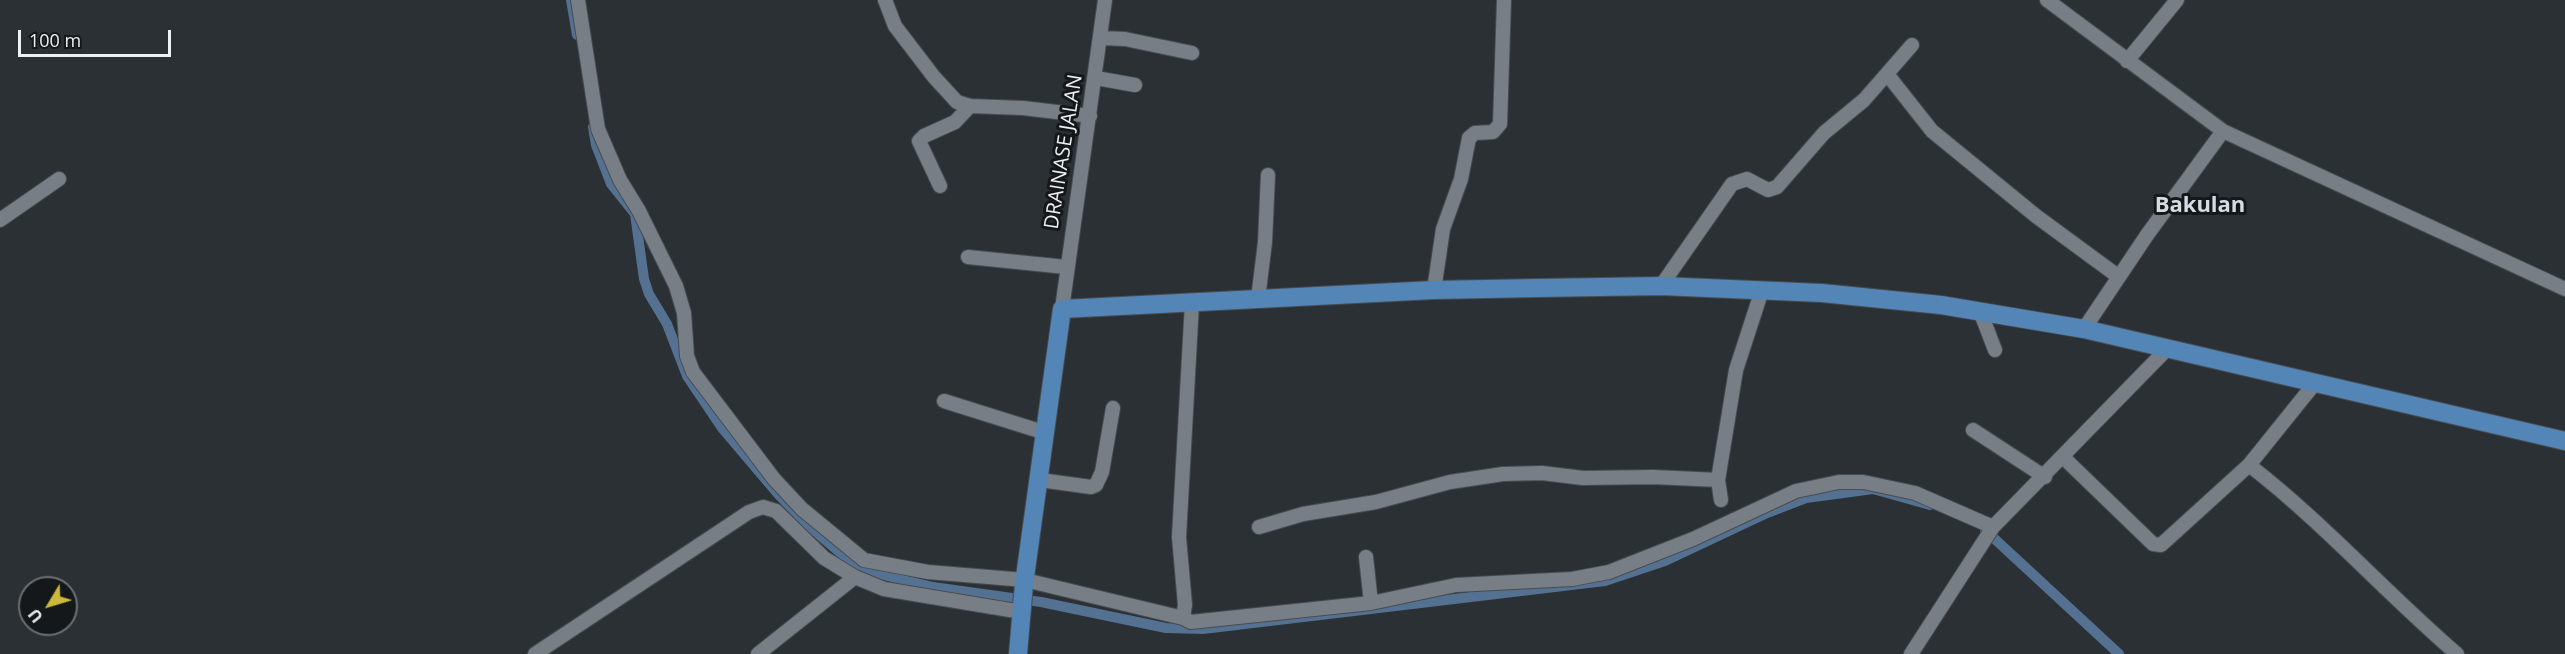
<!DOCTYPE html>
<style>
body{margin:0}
#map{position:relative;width:2565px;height:654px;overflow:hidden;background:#2b3035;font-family:"Open Sans",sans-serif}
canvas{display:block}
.north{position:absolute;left:18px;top:576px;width:60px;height:60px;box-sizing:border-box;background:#15181a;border:2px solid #6b6f72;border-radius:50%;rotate:232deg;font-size:16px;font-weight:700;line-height:24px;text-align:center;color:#edf1f5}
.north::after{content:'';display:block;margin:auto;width:21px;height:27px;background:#ccb939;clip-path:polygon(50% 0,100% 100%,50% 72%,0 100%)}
.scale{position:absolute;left:18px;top:30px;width:153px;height:27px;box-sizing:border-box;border:3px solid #edf1f5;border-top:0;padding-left:8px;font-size:18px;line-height:21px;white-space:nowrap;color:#edf1f5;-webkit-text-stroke:4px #15181a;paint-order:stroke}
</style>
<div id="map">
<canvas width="2565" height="654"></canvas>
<div class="north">U</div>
<div class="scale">100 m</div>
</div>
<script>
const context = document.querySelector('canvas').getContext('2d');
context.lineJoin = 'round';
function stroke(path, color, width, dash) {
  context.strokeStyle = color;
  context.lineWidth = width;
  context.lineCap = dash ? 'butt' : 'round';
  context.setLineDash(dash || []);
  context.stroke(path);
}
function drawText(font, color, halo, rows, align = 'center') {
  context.font = font + ' "Open Sans",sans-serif';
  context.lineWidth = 6;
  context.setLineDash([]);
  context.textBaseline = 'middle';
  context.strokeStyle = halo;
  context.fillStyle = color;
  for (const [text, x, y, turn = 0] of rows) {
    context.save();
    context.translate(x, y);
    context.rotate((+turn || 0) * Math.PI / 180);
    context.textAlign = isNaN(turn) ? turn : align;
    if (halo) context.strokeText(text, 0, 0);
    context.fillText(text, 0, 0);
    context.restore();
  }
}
stroke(new Path2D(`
 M571,0L577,35
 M593,127L596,145L611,184L635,214L644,279L649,294L667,324L687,376L722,428L778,494L810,527L852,563L879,574L933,587L1041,602L1166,628L1203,629L1605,581L1665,561L1767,513L1806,498L1873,489L1930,505
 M1985,530L2119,654`), '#547191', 10);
const minor = new Path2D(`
 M578,0L598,129L620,180L639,211L676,286L684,313L687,356L693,372L774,479L802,509L864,560L928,572L1025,580L1183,618L1185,605L1179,537L1192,303
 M885,0L895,26L934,77L957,102L970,106L1023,108L1090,116
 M2047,0L2223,131
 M1101,38L1125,39L1192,53
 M2127,61L2177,0
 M1887,74L1932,131L2036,216L2119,277
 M1096,78L1135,85
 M940,186L919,141L924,136L955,122L970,106
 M0,220L59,179
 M968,257L1066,267
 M1661,286L1732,184L1747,179L1768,190L1777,187L1824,133L1864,100L1912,45
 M1434,290L1443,229L1461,179L1469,138L1475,133L1493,132L1500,124L1504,0
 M1258,299L1265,242L1268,175
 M1062,309L1105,0
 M1980,311L1995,350
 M2084,329L2147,235L2223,131L2565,289
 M2315,383L2249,465C2324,523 2386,593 2457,654
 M944,401L1046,433
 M1973,430L2045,477
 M2064,458L2153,544L2161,545L2249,465
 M1040,480L1091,487L1096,485L1102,472L1113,408
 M1721,500L1718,480L1736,370L1762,290
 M1259,527L1303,514L1376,502L1450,482L1503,474L1542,473L1583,478L1653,477L1718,480
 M1366,557L1371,603
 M1183,618L1191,622L1371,603L1456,585L1572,579L1609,572L1693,539L1796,491L1839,482H1863L1915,493L1993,527
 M535,654L749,512L763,507L776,511L824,558L855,577L884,589L1022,612
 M758,654L855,577
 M1911,654L1993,527L2168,348`);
const major = new Path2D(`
 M1018,654L1024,584L1062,309L1434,290L1538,288L1661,286L1822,293L1941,305L2084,329L2565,441`);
stroke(minor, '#474c51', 16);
stroke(major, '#474c51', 20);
stroke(minor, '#787e85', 14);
stroke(major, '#5385b6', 18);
drawText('20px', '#edf1f5', '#15181a', [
 ["DRAINASE JALAN",1064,152,-81]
]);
drawText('bold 22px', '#d5dbe3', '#15181a', [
 ["Bakulan",2200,206]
]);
</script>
